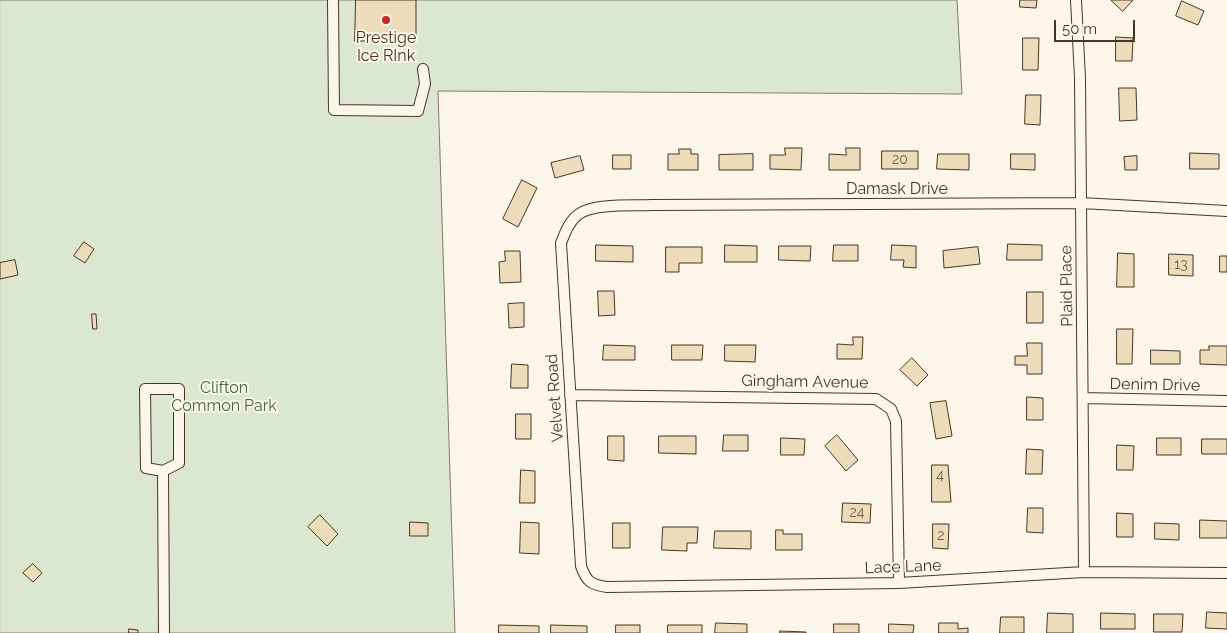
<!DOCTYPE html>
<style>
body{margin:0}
#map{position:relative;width:1227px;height:633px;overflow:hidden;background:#fbf6e9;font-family:Raleway,sans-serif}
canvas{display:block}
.scale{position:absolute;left:1054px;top:20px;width:81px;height:22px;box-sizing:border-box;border:2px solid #4a3520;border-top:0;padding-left:6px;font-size:15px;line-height:18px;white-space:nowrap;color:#4a3520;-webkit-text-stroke:4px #fbf6e9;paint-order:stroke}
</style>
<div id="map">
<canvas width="1227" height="633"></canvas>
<div class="scale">50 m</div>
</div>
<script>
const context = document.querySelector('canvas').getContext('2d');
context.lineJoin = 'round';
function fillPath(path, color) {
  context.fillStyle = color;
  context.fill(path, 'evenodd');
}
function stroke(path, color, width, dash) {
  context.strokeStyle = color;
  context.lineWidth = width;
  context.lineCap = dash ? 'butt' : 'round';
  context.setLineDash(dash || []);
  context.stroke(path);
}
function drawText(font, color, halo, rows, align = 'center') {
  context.font = font + ' Raleway,sans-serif';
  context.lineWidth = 4;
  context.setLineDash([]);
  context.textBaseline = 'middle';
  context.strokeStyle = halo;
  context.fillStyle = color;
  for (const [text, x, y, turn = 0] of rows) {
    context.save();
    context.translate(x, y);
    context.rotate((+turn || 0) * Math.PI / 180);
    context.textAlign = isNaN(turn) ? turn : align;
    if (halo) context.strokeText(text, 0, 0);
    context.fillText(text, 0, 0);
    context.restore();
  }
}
const green = new Path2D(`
 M0,0H957L962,94L438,91L455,633H0Z`);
fillPath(green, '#dce7d0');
stroke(green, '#887966', 1);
const building = new Path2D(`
 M356,0H416V41H355Z
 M1020,0H1037L1036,8L1020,7Z
 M1111,0H1133L1123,11Z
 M1182,1L1204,11L1198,25L1176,16Z
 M1116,37L1133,38L1132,61H1116Z
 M1023,38H1039L1038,70H1023Z
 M1119,88H1136L1137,120L1120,121Z
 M1026,95H1041L1040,125L1025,124Z
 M785,148H802L801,170L770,169V155H785Z
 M846,148H860V170H829V154L846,155Z
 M679,149H691V154H698V170H668V154H679Z
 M882,151H918V169H882Z
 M1190,153L1219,154V169H1190Z
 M753,154V170H719V155Z
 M938,154H969V170L937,169Z
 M1011,154H1035V170L1011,169Z
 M613,155H631V169H613Z
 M580,156L584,170L555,178L551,163Z
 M1137,156V170H1125L1124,157Z
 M522,180L537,188L518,227L503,219Z
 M84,242L94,249L85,263L74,256Z
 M1008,244L1042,245V260H1007Z
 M596,245L633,246V262L596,261Z
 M725,245L757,246V262H725Z
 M834,245H858V261H833Z
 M892,245L916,246V268L903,267L904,260H891Z
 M779,246H811L810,261L779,260Z
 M666,247H702V263H679V272H666Z
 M978,247L980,264L944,268L943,251Z
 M505,251H520L521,282L500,283L499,262L505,261Z
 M1118,253L1134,254V287H1117Z
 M1169,254L1193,255V276L1169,275Z
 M1220,256H1227V272H1220Z
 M15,260L18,275L0,279V263Z
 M598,291H614L615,315L599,316Z
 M1027,292H1043V323H1027Z
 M524,303V327L509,328L508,304Z
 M92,314H96L97,329H93Z
 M1117,329H1133L1132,364H1117Z
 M853,337H863L862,359H837V344L853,345Z
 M1027,343H1042V374H1027V365H1015V356H1027Z
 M604,345L635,346V360H603Z
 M672,345H703L702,360H672Z
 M725,345H756L755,362L725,361Z
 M1209,346H1227V365L1200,364V350H1209Z
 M1151,350L1180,351V364H1151Z
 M912,358L928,375L917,386L900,370Z
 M512,364L528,365V388H511Z
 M1027,397L1043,398V420H1027Z
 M946,401L952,436L936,439L930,403Z
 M516,414H531V439H516Z
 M724,435H748V451H723Z
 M837,435L858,460L846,471L825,446Z
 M608,436H624V461L608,460Z
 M659,436H696V454L659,453Z
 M781,438L805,439L804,455H781Z
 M1157,438H1181V455H1157Z
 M1202,439H1227V454H1202Z
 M1117,445L1134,446L1133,470H1117Z
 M1027,449L1043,450L1042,474H1026Z
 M932,465H948L951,502H932Z
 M521,470L535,471V503H520Z
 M843,503L871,504L870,523L842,522Z
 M1028,508H1043V533L1027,532Z
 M1117,513L1133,514V537H1117Z
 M320,515L338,534L327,546L308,527Z
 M1200,520L1227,521V538H1200Z
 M410,522L428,523V536H410Z
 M521,522L539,523V554L520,553Z
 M613,523H630V548H613Z
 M1155,523L1179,524V540L1155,539Z
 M933,524H949L948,549L933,548Z
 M663,527H698L697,543H687V551L662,550Z
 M776,530H783V534H802V550H776Z
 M715,531H751V549L714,548Z
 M33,564L42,573L33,582L23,573Z
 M1207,612L1227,613V629L1206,628Z
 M1048,613L1073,614V633H1047Z
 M1101,613L1135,614V629H1101Z
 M1154,614H1183L1182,632H1154Z
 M1001,617H1024V633H1000Z
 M716,623L747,624V633H715Z
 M939,623H958V629L968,628V633H939Z
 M834,624H859V633H834Z
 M889,624L914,625L913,633H889Z
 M499,625L539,626V633H499Z
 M551,625L587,626V633H551Z
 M616,625H640V633H616Z
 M668,625H702V633H668Z
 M129,629L138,630V633H129Z
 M780,631L806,632V633H780Z`);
fillPath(building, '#ecdcbc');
stroke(building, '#4a3520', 1);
const street = new Path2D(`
 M333,0L334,110L418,111L425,84L423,69
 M1076,0L1080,78L1084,572
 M1227,211L1081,203L652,205C633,206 594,203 579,214C569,221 565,233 561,243L581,566C586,581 591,585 607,587L899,583L1084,572L1227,573
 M570,395L876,399L891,409L896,421L899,583
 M1083,398L1227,401
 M163,471L179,463V389H145L146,468L163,471L164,633`);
stroke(street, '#4a3520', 12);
stroke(street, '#fbf6e9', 10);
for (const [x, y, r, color] of [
 [386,20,5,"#c62828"]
]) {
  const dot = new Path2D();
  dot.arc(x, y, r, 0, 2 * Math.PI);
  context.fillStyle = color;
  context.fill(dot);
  stroke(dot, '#fbf6e9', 2);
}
drawText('14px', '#725f47', null, [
 ["20",900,160],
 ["13",1181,265],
 ["4",940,476],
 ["24",857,513],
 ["2",941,536]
]);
drawText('16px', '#4a3520', '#fbf6e9', [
 ["Prestige",386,38],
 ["Ice RInk",386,56]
]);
drawText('16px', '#4a3520', '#fbf6e9', [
 ["Damask Drive",897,189],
 ["Plaid Place",1067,286,-91],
 ["Gingham Avenue",805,382,1],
 ["Denim Drive",1155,385,1],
 ["Velvet Road",555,398,-94],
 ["Lace Lane",903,567,-2]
]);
drawText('16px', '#436837', '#fbf6e9', [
 ["Clifton",224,388],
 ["Common Park",224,406]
]);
</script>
